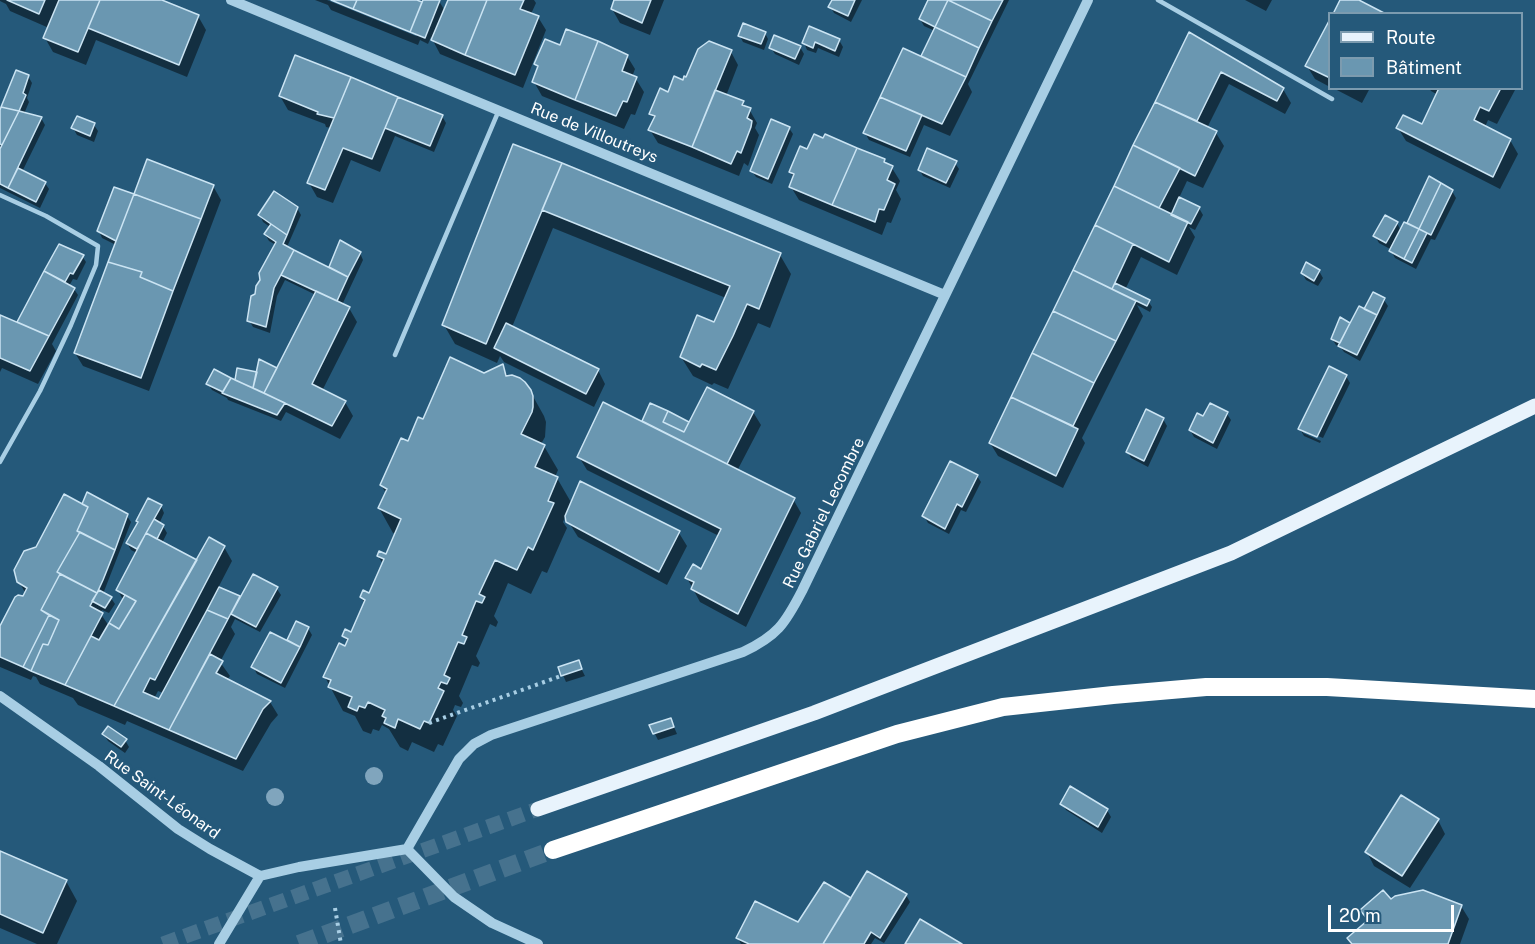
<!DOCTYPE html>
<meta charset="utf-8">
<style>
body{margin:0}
#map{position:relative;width:1535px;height:944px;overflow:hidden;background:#25597a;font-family:"Public Sans",sans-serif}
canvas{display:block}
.legend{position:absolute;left:1328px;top:12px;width:195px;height:78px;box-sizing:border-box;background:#25597a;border:2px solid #7c9baf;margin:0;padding:8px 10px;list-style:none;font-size:18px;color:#fff}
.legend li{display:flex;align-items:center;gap:12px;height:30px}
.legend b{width:30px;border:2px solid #7c9baf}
.scale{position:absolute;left:1328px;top:905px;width:126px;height:27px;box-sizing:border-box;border:3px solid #fff;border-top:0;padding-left:8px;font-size:18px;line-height:21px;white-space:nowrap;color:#fff;-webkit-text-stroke:4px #25597a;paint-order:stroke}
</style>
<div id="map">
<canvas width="1535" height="944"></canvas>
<ul class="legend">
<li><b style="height:8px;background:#e8f3fc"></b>Route</li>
<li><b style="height:16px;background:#6a97b1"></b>Bâtiment</li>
</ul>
<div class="scale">20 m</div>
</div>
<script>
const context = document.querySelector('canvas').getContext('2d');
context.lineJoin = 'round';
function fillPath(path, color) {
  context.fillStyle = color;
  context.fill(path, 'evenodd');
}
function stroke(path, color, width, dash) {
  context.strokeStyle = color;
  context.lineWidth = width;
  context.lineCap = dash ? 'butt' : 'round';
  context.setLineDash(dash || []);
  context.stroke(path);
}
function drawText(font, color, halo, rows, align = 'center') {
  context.font = font + ' "Public Sans",sans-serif';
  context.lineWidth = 6;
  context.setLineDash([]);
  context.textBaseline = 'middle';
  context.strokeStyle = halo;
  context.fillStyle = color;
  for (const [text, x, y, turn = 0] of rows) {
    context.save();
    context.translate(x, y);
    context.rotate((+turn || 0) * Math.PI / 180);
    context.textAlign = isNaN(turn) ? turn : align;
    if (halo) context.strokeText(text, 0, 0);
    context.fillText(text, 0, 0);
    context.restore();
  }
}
fillPath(new Path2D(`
 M0,0H158L198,16L206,30L187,77L96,40L86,65L53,52L45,38L49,28L10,11L6,4L0,1Z
 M315,0H327L416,36L418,34L335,0H414L423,4L425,0H436L439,1L445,11L449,0H534L536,3L531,14L538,17L546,30L523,88L440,54L431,37L428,44L420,40L418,45L331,10L328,5Z
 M616,0H664L650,35L620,23L612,9Z
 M833,0H862L851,22L834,13L830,6Z
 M930,0H1009L968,84L972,92L950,136L924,125L910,157L869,140L865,133L922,58L935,31L924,26L920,19Z
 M1245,0H1272L1266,11Z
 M1330,23V87L1315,79L1307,66Z
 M810,28L839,40L843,47L839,57L818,48L816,53L807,50L804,43Z
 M765,33L768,39L764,50L743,42L740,36Z
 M1189,33L1283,89L1291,103L1285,114L1229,84L1207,128L1216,133L1224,146L1203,188L1187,181L1179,198L1199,208L1203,215L1195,230L1189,227L1195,237L1177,275L1141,257L1125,290L1148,301L1152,307L1150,312L1137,305L1143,316L1082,438L1085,443L1063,488L998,456L990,443Z
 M561,47L627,56L635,69L632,77L636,79L644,92L635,115L631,114L624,129L542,96L534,82L539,69L536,64Z
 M800,47L804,54L799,65L775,54L771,48Z
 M731,52L738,65L726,96L743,103L745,108L749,109L757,123L755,128L759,135L748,166L744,163L739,176L658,143L650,130L655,120L651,113L668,93Z
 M296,57L442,116L446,123L434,152L395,136L380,172L351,160L333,203L317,197L309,183L331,128L326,127L325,124L288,110L280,96Z
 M28,76L32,83L27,98L29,102L24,114L41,118L45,125L22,172L45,183L49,189L40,208L0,188V152L2,149L0,148V114Z
 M1333,88H1370L1362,103Z
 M1429,88H1514L1515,90L1497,124L1488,120L1485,127L1510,140L1518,154L1500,189L1406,141L1398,128L1422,126L1438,95L1431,91Z
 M94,125L98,131L94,142L77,135L73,128Z
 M789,128L793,134L772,184L756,177L752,171Z
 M514,146L780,255L791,274L770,328L758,323L728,389L714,383L712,385L693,376L681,357L715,324L726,298L553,228L512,327L598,370L605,384L594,407L504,362L500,356L497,363L455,344L444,325Z
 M808,151L883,160L886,165L892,168L900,181L896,190L901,199L891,223L887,222L882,235L799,200L791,187L794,178L790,172Z
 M955,163L959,169L950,188L923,176L919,169Z
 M1430,178L1452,191L1456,198L1435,240L1431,239L1416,269L1395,258L1391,251L1392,250L1379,243L1375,236L1397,223L1401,231L1408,225Z
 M213,186L221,200L149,391L83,366L75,353L116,245L102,238L99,231L133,195L134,197Z
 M297,208L301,215L287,247L330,269L341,243L360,253L363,260L342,305L349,308L357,322L322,391L345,402L353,416L340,439L286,412L281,421L228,400L227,398L212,390L208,384L236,382L258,374L277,371L316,295L285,280L277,296L270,333L253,327L249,320L256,295L276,245L269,241L265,234L270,227L263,222L260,215Z
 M59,246L82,256L86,262L77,280L73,279L69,286L74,289L78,295L52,344L56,351L38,384L2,368L0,372V316L18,324Z
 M1319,271L1323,278L1318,286L1306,280L1302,273Z
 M1384,300L1388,306L1360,361L1344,352L1341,348L1336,345L1332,339L1341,319L1351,325L1365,311Z
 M502,366L508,377L530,391L544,416L546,422L545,437L541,444L544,446L558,470L555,477L557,478L572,504L679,533L687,546L667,585L578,537L568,521L566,515L563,522L567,528L562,539L547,573L542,571L531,594L508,583L494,616L498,622L496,627L490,624L476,656L480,663L478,667L472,665L459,696L463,703L461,707L455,705L453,710L457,716L443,746L438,744L434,752L412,742L408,751L400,747L389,729L382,725L379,731L373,729L371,734L363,731L355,716L343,711L325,677L346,648L348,643L344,636L352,634L365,604L361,597L370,594L383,564L378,556H387L396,534L393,533L379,508L386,493L381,485L423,421L484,375Z
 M1346,376L1350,383L1323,438L1303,430V433L1321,441L1320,443L1304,436L1300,429Z
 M651,405L690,424L753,412L761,425L737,471L793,499L801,513L746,627L700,602L687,578L701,571L719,536L587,470L579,457L642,423Z
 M1227,414L1231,420L1217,449L1194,437L1190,430L1204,418Z
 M1163,419L1167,426L1148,467L1131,458L1128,452Z
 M977,476L981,482L966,512L961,510L949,534L928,523L924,516Z
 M82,506L127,516L131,522L103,594L111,598L115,604L109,613L102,610L100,613L109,626L123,600L118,590L137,553L131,550L127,543L161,506L164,513L159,524L163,526L167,533L162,543L197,561L224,547L232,561L218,588L241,598L277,589L281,595L260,632L235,619L231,627L235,634L220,662L230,676L227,680L270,702L278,715L271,723L243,771L127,721L125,725L78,705L73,698L40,684L36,677L33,676L31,680L0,667V629L26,594L19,582L37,548ZM158,691L163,693L159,701L154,699Z
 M297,623L308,628L312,635L285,688L257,674L253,667L288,642Z
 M578,662L585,676L566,682L560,668Z
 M671,720L677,734L658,740L651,726Z
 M104,734L125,740L129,747L125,753L108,741Z
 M1071,788L1107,810L1111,817L1102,833L1066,810L1062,804Z
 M1438,820L1445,834L1410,888L1374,866L1367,852Z
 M0,853L66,881L77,901L57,944H37L0,928Z
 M906,895L910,902L884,943L875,938L871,944H741L738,938Z
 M1391,901L1461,906L1469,919L1460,944H1352L1349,939L1368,922L1362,910Z`), '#0007');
const building = new Path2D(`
 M7,0H45L39,14Z
 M59,0H100L78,52L43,38Z
 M100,0H162L199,15L179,65L88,28Z
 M331,0H357L353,9Z
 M357,0H417L422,2L410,32L353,9Z
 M423,0H440L425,38L410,32Z
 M448,0H487L465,55L431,40Z
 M487,0H524L520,9L539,16L515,75L465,55Z
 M614,0H651L642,23L611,9Z
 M832,0H855L848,16L828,7Z
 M928,0H948L935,27L919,19Z
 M948,0L992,21L979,48L935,27Z
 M948,0H1003L992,21Z
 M1340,0H1359L1386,14H1333Z
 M1330,19V78L1305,66Z
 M743,23L766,32L761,44L738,36Z
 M809,26L840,39L835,51L815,42L813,48L802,43Z
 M935,27L979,48L966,77L921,56Z
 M566,29L598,41L575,100L532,82L538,66L534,64L545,39L560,45Z
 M1189,32L1284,88L1277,101L1221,72L1197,121L1155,102Z
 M774,35L801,46L795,59L769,48Z
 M598,41L628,55L622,71L637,77L627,102L623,101L616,116L575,100Z
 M709,41L732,50L692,147L648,130L655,116L649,114L660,88L668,92L674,76L683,80L684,76L686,77L698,49Z
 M903,48L966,77L942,124L880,97Z
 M295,55L351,77L334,118L317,114L318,112L279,96Z
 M16,70L29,75L23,93L26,95L19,111L1,107Z
 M351,77L398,97L372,159L343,148L325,190L307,183Z
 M1439,88H1501L1489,111L1480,107L1474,120L1511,139L1493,177L1396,128L1403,115L1422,124Z
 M715,90L744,101L742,105L751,108L747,118L752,121L751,127L741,153L737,151L731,164L692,147Z
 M398,97L443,115L430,146L385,128Z
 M880,97L922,115L906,151L863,133Z
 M1155,102L1217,131L1195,176L1133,145Z
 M1,107L19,111L2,145L0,144V110Z
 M19,111L42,117L8,188L0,184V149Z
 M77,116L95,123L90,136L71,128Z
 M771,119L790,127L768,179L750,171Z
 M814,134L823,138L825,134L857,148L832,205L789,187L794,174L789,172L800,146L807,149Z
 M513,144L562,163L486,344L442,325Z
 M1133,145L1180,168L1159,208L1114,186Z
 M857,148L885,159L884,162L893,166L887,180L895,184L884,210L879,209L875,222L832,205Z
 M927,148L957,161L946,183L918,170Z
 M147,159L214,185L201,219L134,194Z
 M562,163L781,253L759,309L747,304L733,336L716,370L702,364L700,367L680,357L697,315L714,322L730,286L542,210Z
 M18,168L46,182L36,202L8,188Z
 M1429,176L1441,183L1419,229L1407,223Z
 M1441,183L1453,190L1431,235L1419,229Z
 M1114,186L1188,222L1169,262L1095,225Z
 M114,187L134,194L116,241L97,231Z
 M274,191L298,207L287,235L258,215Z
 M134,194L201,219L173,291L140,277L142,272L108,262Z
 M1179,197L1200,207L1191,224L1171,215Z
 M1385,215L1398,222L1386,243L1373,236Z
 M1404,222L1419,229L1404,259L1389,251Z
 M271,224L287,235L283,244L294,250L274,288L266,327L247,321L251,296L255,294L256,286L260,280L259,273L276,242L264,234Z
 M1095,225L1133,244L1112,289L1073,270Z
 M1419,229L1427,233L1412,263L1404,259Z
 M340,240L361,252L348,277L329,267Z
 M59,244L84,255L73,274L70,273L65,282L44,271Z
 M294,250L348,277L337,301L281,275Z
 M108,262L142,272L140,277L173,291L141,378L74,353Z
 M1306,262L1320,270L1314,281L1301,273Z
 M1073,270L1136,301L1116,341L1053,311Z
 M44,271L75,288L49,336L17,322Z
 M1115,283L1150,300L1147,306L1112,289Z
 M316,291L350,307L312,384L346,401L332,426L264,393Z
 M1373,292L1385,298L1377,315L1364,309Z
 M1359,306L1377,315L1357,355L1338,346Z
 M1053,311L1116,341L1094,383L1032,353Z
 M0,315L49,336L30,371L0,358Z
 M1340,317L1350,323L1340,343L1331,339Z
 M506,323L599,369L586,394L494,348Z
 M1032,353L1094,383L1073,426L1011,397Z
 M450,357L484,373L503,364L506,376L512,375L520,378L525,382L531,390L533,396V407L532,412L521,434L545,445L535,467L558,477L548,501L554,503L549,514L533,550L528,547L517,570L495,560L479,594L485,597L482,603L476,601L462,635L467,637L464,644L458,642L444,675L450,678L447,684L441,682L438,688L444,691L429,723L424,721L420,729L398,719L395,728L384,723L386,718L382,716L385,710L368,702L365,708L359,706L357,711L348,707L352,697L328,687L331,680L323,677L339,643L345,646L348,639L342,636L345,629L351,632L365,600L360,597L363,590L369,593L384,559L377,556L379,551L386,554L401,519L378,508L387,489L380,485L401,438L408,441L418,417L423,419Z
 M259,359L277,368L264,393L253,388Z
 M1329,366L1347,375L1317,437L1298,429Z
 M237,368L257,372L253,388L235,380Z
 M214,369L231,378L223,392L206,384Z
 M231,378L285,403L277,415L222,393Z
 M707,387L754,411L727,464L642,421L650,403L668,411L663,422L684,432Z
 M1011,397L1078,429L1056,476L989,443Z
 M603,402L795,498L738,614L691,589L694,582L685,578L693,564L701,569L721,529L577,457Z
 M1210,403L1228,412L1213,443L1189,430L1197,413L1203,416Z
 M1146,409L1164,418L1144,461L1126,452Z
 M668,411L689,422L684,432L663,422Z
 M950,461L978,475L962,507L957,504L945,529L922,516Z
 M580,481L680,531L659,572L566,522L565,516Z
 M87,492L128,514L115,550L77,531L88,507L82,504Z
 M64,494L88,507L77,531L80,532L57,572L60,574L41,610L49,615L23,667L0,657V626L15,597L18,595L23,596L27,588L17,582L14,570L24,551L36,547Z
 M148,498L162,505L137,549L126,543L138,522L136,521Z
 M154,519L164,525L157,539L146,533Z
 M80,532L115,550L103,580L97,593L57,572Z
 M146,533L197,560L114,706L65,685L91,636L99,640L109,623L119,629L136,601L116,590Z
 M209,537L225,546L155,680L150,678L143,692L159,699L207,610L228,619L169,730L114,706Z
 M60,574L97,593L90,606L103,613L65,685L31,671L43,644L48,645L59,620L41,610Z
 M253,574L278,587L256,627L231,614Z
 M219,587L240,596L228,619L207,610Z
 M99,590L112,597L105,608L92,601Z
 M125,595L136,601L119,629L109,623Z
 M49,615L59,620L48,645L43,644L31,671L23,667Z
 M296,621L309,627L300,647L287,640Z
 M270,632L300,647L281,683L251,667Z
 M210,654L223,661L216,673L271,701L263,709L236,759L169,730Z
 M579,660L582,669L561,676L558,667Z
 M671,718L674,727L653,734L649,725Z
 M108,726L127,739L121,747L102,734Z
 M1070,786L1108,809L1098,827L1060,804Z
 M1401,795L1439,819L1402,876L1365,852Z
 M0,851L67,880L43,933L0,914Z
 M867,871L907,894L880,938L871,932L864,944H823Z
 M824,882L851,898L823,944H749L736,938L755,901L798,922Z
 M1383,890L1391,899L1395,896L1423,890L1462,905L1448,944H1352L1347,938L1368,920L1360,910Z
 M920,919L962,944H905Z`);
fillPath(building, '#6a97b1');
stroke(building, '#cbe4f3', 1.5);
stroke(new Path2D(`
 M163,944L538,809`), '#46728e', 15, [15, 8]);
stroke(new Path2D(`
 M299,944L553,850`), '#46728e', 18, [18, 9]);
stroke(new Path2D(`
 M429,723L561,676
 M335,908L341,944`), '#a8cee4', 4, [3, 4.5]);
stroke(new Path2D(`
 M1158,0L1332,99
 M0,195L46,216L98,246L96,265L71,325L40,391L0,462
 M395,355L499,110`), '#a8cee4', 4.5);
stroke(new Path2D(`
 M231,0L945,295
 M0,696L99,766L178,829L210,849L260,876L299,867L407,849
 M407,849L459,759L474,744L491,735L743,652C777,636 785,624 802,591L1088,0
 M407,849L454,897L492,923L538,944
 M219,944L260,876`), '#a8cee4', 10);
stroke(new Path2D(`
 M538,809L814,713L1231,553L1535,406`), '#e8f3fc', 15);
stroke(new Path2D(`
 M553,850L897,734L1003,707L1113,695L1206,687H1327L1535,699`), '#fff', 18);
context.fillStyle = '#80a5bd';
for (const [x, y] of [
 [374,776],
 [275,797]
]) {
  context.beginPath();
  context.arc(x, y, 9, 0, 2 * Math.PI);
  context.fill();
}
drawText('16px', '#fff', '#25597a', [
 ["Rue de Villoutreys",594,133,22],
 ["Rue Gabriel Lecombre",824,513,-64],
 ["Rue Saint-Léonard",162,795,36]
]);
</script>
